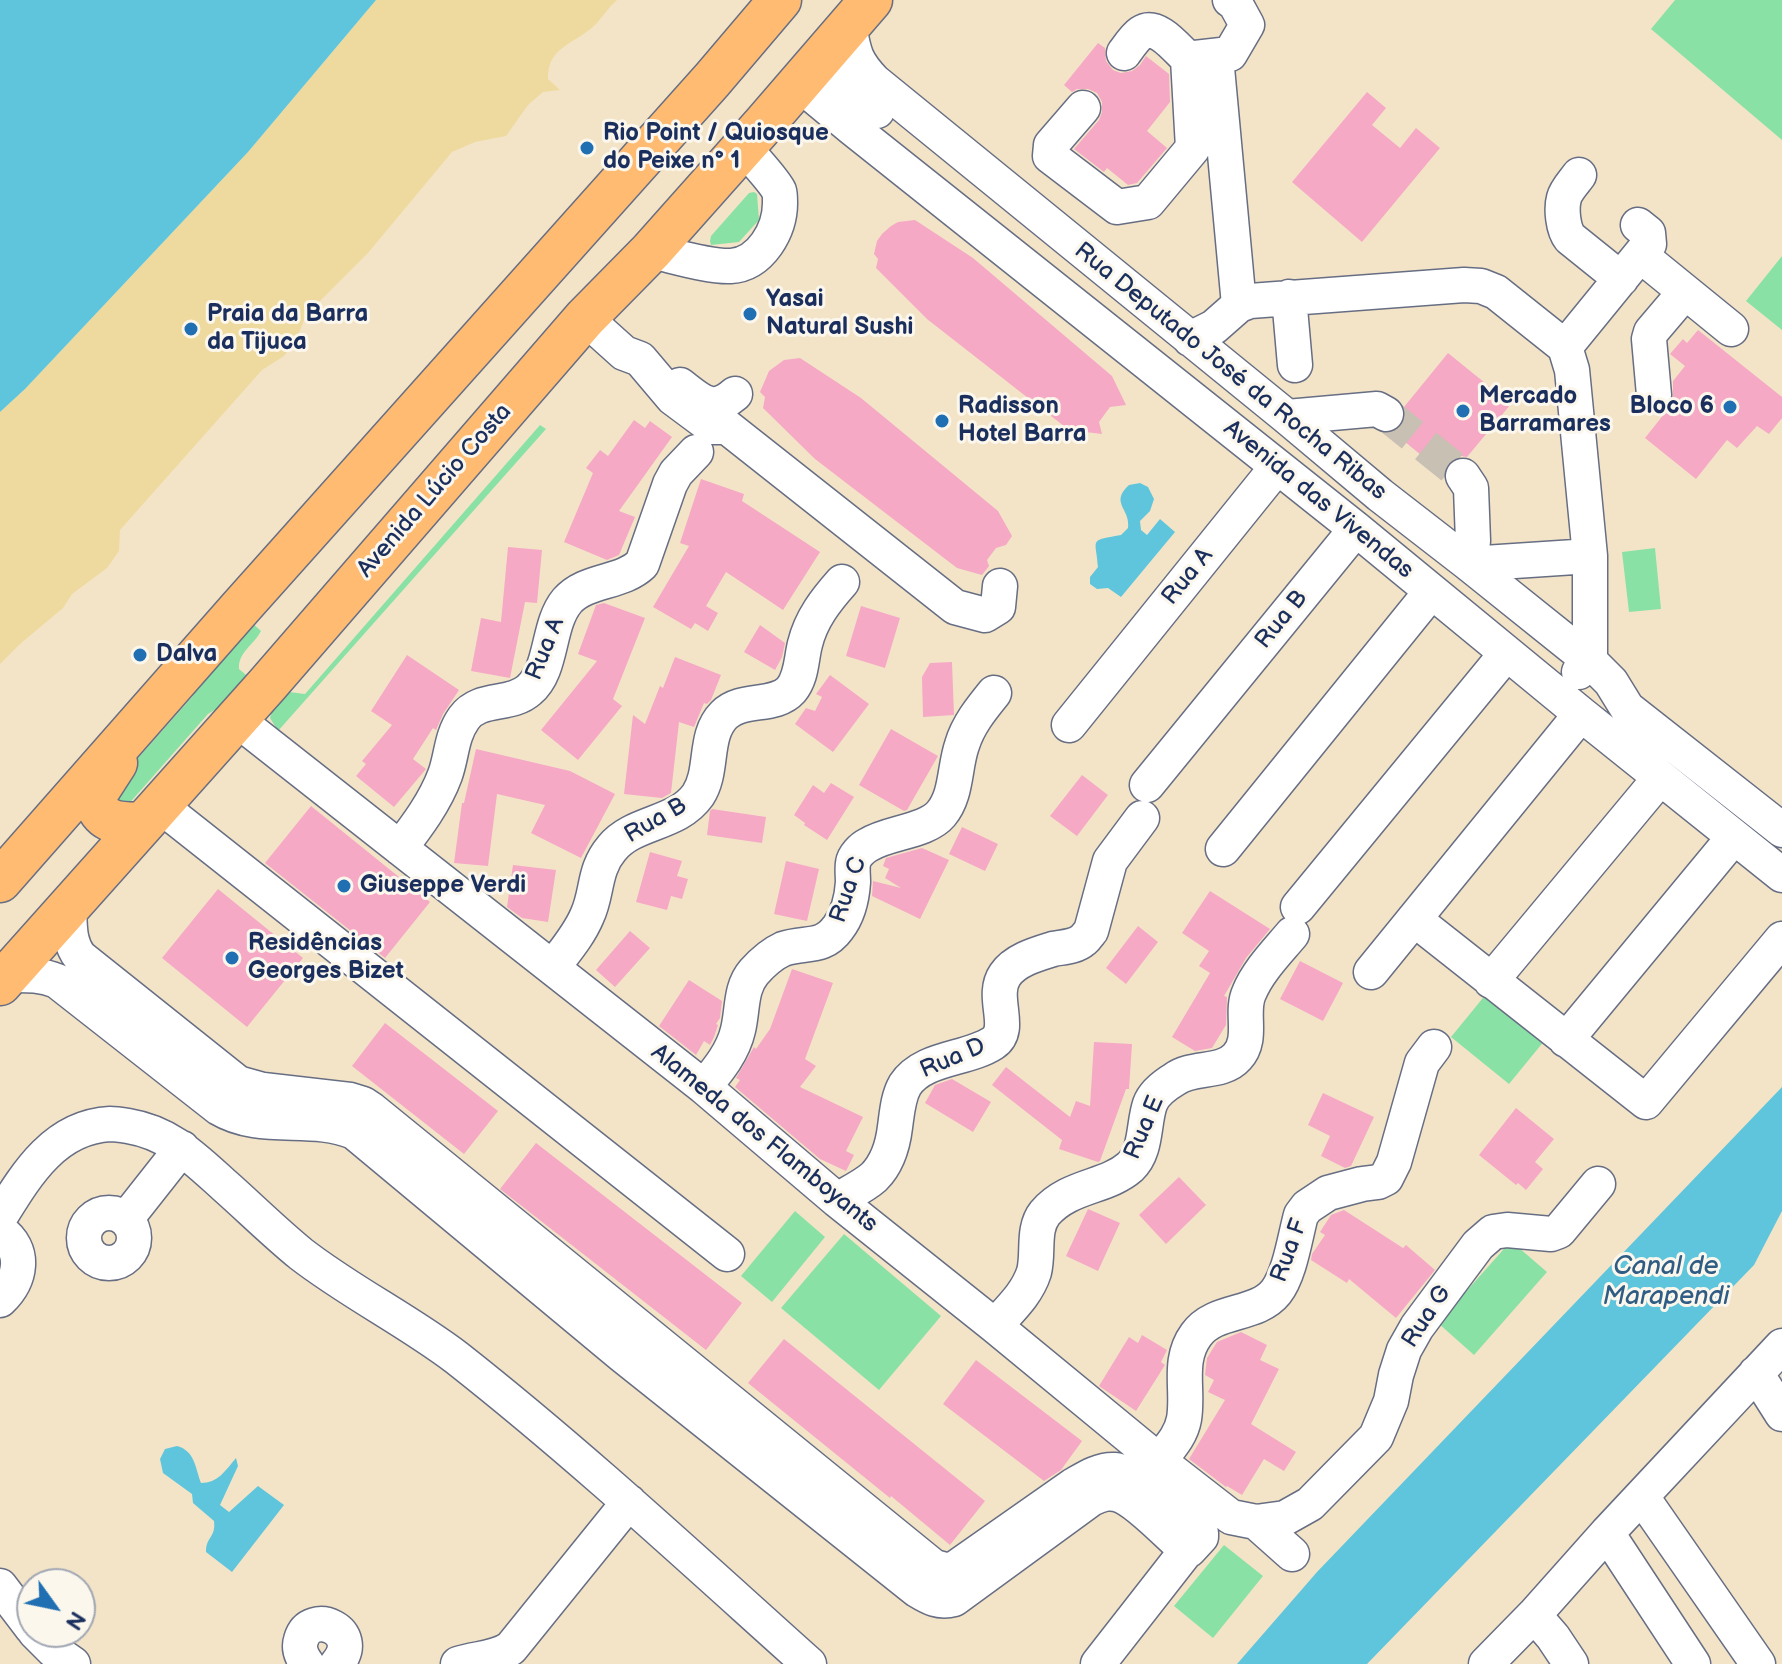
<!DOCTYPE html>
<meta charset="utf-8">
<style>
body{margin:0}
#map{position:relative;width:1782px;height:1664px;overflow:hidden;background:#f3e4c8;font-family:"Balsamiq Sans",sans-serif}
canvas{display:block}
.north{position:absolute;left:16px;top:1568px;width:80px;height:80px;box-sizing:border-box;background:#fbf7ec;border:2px solid #a1a7b3;border-radius:50%;rotate:123deg;font-size:22px;font-weight:700;line-height:32px;text-align:center;color:#1b2f5e}
.north::after{content:'';display:block;margin:auto;width:28px;height:36px;background:#1f6fb2;clip-path:polygon(50% 0,100% 100%,50% 72%,0 100%)}
</style>
<div id="map">
<canvas width="1782" height="1664"></canvas>
<div class="north">N</div>
</div>
<script>
const context = document.querySelector('canvas').getContext('2d');
context.lineJoin = 'round';
function fillPath(path, color) {
  context.fillStyle = color;
  context.fill(path, 'evenodd');
}
function stroke(path, color, width, dash) {
  context.strokeStyle = color;
  context.lineWidth = width;
  context.lineCap = dash ? 'butt' : 'round';
  context.setLineDash(dash || []);
  context.stroke(path);
}
function drawText(font, color, halo, rows, align = 'center') {
  context.font = font + ' "Balsamiq Sans",sans-serif';
  context.lineWidth = 6;
  context.setLineDash([]);
  context.textBaseline = 'middle';
  context.strokeStyle = halo;
  context.fillStyle = color;
  for (const [text, x, y, turn = 0] of rows) {
    context.save();
    context.translate(x, y);
    context.rotate((+turn || 0) * Math.PI / 180);
    context.textAlign = isNaN(turn) ? turn : align;
    if (halo) context.strokeText(text, 0, 0);
    context.fillText(text, 0, 0);
    context.restore();
  }
}
fillPath(new Path2D(`
 M1675,0H1782V140L1651,29Z
 M754,192L757,194L759,220L739,242L711,245L710,241L711,236L749,193Z
 M1782,256V330L1746,301Z
 M540,425L546,429L278,731L270,718L273,706L281,691L305,694Z
 M1655,548L1661,609L1629,612L1622,552Z
 M250,621L261,631C254,645 238,652 239,669L252,680L243,692L208,714L126,807L107,793L192,697L213,664Z
 M1487,993L1545,1040L1509,1084L1451,1037Z
 M795,1211L825,1237L772,1302L741,1276Z
 M844,1234L941,1316L879,1390L781,1308Z
 M1511,1241L1547,1272L1474,1355L1438,1323Z
 M1224,1545L1263,1576L1213,1638L1174,1606Z`), '#8ae1a5');
fillPath(new Path2D(`
 M376,0H617C609,7 603,16 596,24C576,44 547,46 548,79L560,90L543,92L528,105L506,136L475,142L452,152L368,253L306,315L295,343L284,356L262,370L120,530L119,551L107,568L72,594L63,608L20,644L0,664V412L25,389L248,152Z`), '#eeda9e');
fillPath(new Path2D(`
 M0,0H376L248,152L25,389L0,412Z
 M1140,483L1148,487L1154,499L1150,511L1140,521L1141,530L1147,535L1160,519L1175,532L1121,597L1108,588L1097,589L1090,584V577L1098,567C1096,538 1088,541 1121,535L1128,528C1131,509 1109,503 1129,485Z
 M1782,1087V1211L1754,1265L1367,1664H1237L1317,1572Z
 M177,1446C195,1451 195,1467 201,1483C218,1483 225,1471 236,1458L238,1466L220,1505L229,1512L258,1486L284,1505L232,1572L206,1552C206,1536 216,1538 214,1521L193,1503L192,1494L163,1473L160,1459L165,1449Z`), '#5fc5dc');
fillPath(new Path2D(`
 M1098,43L1105,48L1106,61L1113,70L1121,73L1132,71L1140,65L1146,56L1169,74L1170,102L1147,131L1167,148L1137,183L1128,185L1107,168L1104,172L1074,149L1099,120L1102,112V102L1097,93L1088,89H1077L1072,92L1064,85Z
 M1367,92L1386,108L1372,125L1400,148L1416,128L1440,148L1362,242L1292,182Z
 M915,220L973,258L1112,376L1126,405L1110,407L1099,422L1102,434L1069,430L927,319L876,268L878,259L874,254L877,241L882,234L891,226L898,222Z
 M1698,330L1782,397V418L1769,434L1757,426L1737,448L1727,440L1696,479L1645,438L1676,399L1673,397V381L1685,366L1670,354L1683,339L1687,343Z
 M1448,353L1511,404L1467,457L1461,456L1451,460L1446,466L1444,474L1393,432L1397,431L1404,423L1406,414L1404,407Z
 M800,358L861,398L998,511L1012,536L1006,545L996,548L987,560L989,566L982,575L957,568L815,459L763,408L765,397L760,392L769,371L784,360Z
 M634,420L645,428L650,421L672,437L619,511L635,517L619,555L607,560L564,542L593,473L586,468L600,450L608,456Z
 M701,479L744,494L742,501L820,552L783,610L726,572L706,606L718,613L708,631L695,623L691,629L653,607L689,546L680,543Z
 M508,547L542,550L537,603L525,602L510,678L471,671L481,618L501,622Z
 M604,603L645,618L613,699L622,706L578,760L541,730L597,661L578,654L596,605Z
 M861,606L900,618L885,668L846,656Z
 M760,625L785,643L782,657L775,670L744,652Z
 M407,655L459,690L443,714L436,730L433,728L413,759L426,769L394,807L356,776L366,764L362,761L392,725L371,711Z
 M675,657L721,675L711,700L707,704L704,703L694,727L679,722L671,793L662,798L624,794L633,715L645,724L660,686L663,688Z
 M952,662L954,715L923,717L922,677L930,663Z
 M830,675L869,704L833,752L795,724L806,708L815,711L822,697L816,694Z
 M891,729L938,756L907,810L904,811L859,785Z
 M476,749L570,771L615,794L581,858L531,833L545,805L497,794L488,866L454,863L462,803H464Z
 M1082,775L1108,795L1077,836L1050,816Z
 M831,783L854,797L827,840L804,825L805,823L794,815L813,785L824,793Z
 M311,806L430,902L385,958L265,863Z
 M712,809L766,817L762,843L707,835L710,811Z
 M962,827L998,844L985,871L949,854Z
 M922,848L949,860L920,919L872,896L873,881L901,888L885,878L889,869L883,866L886,858Z
 M650,852L682,861L677,876L688,879L682,899L671,896L667,910L636,902Z
 M786,861L819,869L807,921L774,914Z
 M513,865L556,870L548,922L522,918L507,907Z
 M218,889L303,958L247,1027L162,958Z
 M1210,891L1270,929L1246,958L1224,996L1227,997L1226,1025L1212,1048L1195,1051L1172,1037L1210,973L1199,966L1209,951L1182,933Z
 M1138,926L1158,942L1126,984L1106,968Z
 M630,931L650,948L615,987L596,970Z
 M1300,961L1343,983L1323,1021L1280,999Z
 M792,969L833,983L805,1059L816,1066L800,1087L863,1117L846,1151L854,1155L846,1171L820,1159L735,1087L740,1080L736,1078L754,1047L756,1049L770,1029Z
 M689,980L722,1001L720,1018L716,1024L718,1025L714,1037L710,1045L704,1041L696,1055L659,1026Z
 M385,1023L498,1111L464,1154L352,1066Z
 M1094,1042L1132,1044L1129,1089H1126L1100,1161L1098,1162L1059,1149L1062,1140L992,1085L1006,1067L1070,1117L1076,1101L1090,1106Z
 M952,1079L991,1102L973,1132L925,1103L935,1085Z
 M1323,1093L1374,1117L1351,1166L1345,1168L1321,1156L1330,1136L1308,1125Z
 M1516,1108L1554,1139L1535,1162L1543,1169L1526,1190L1518,1183L1516,1185L1479,1155Z
 M536,1143L742,1303L706,1350L500,1189Z
 M1179,1177L1206,1205L1166,1244L1139,1215Z
 M1088,1209L1120,1223L1098,1271L1066,1256Z
 M1344,1210L1403,1248L1406,1245L1435,1270L1396,1318L1349,1279L1347,1283L1311,1260L1312,1254L1325,1235L1320,1232L1331,1215Z
 M1241,1332L1267,1345L1260,1360L1279,1369L1251,1424L1296,1452L1284,1471L1264,1459L1242,1495L1227,1486L1226,1487L1189,1459L1225,1400L1208,1392L1214,1380L1205,1375L1207,1358L1217,1342Z
 M1142,1335L1167,1350L1161,1362L1165,1365L1136,1411L1099,1386L1129,1337L1138,1343Z
 M784,1339L985,1501L950,1545L891,1496L890,1498L748,1383Z
 M976,1360L1082,1441L1061,1470L1044,1481L943,1404Z`), '#f5a9c5');
stroke(new Path2D(`
 M1386,414L1463,476`), '#c8c0b3', 34, [34, 17]);
const minor = new Path2D(`
 M849,26C854,53 855,61 874,81L1287,417L1380,495L1469,564L1590,661L1611,682L1627,708L1782,830
 M1216,57L1239,305
 M1195,58L1230,54L1247,25L1235,3L1230,0
 M810,71C841,80 853,90 877,111
 M799,84L852,128L1356,529L1581,714L1782,875
 M1083,108L1051,145L1050,156L1117,207L1148,202L1193,148L1188,59C1177,49 1157,22 1141,33C1135,37 1129,46 1124,53
 M1579,175C1574,182 1566,190 1564,198C1561,209 1563,229 1570,238L1621,279
 M651,251C674,256 709,267 731,266C761,264 780,230 780,203C780,200 780,194 779,191C774,180 752,158 744,147
 M1640,255L1731,329
 M1289,297L1295,365
 M585,318L624,353L640,359L673,398L712,427H727L955,607L985,615L998,607L1000,586
 M1190,339L1214,327L1239,305L1250,301L1464,285L1481,286L1496,292L1565,347L1572,370L1590,556V661L1579,672
 M1565,347L1649,244L1648,233L1638,225
 M680,385C701,401 712,414 735,394
 M1654,395L1649,339L1651,332L1685,292
 M1287,417L1377,409L1386,414
 M1463,476L1471,488L1473,541L1469,564L1590,556
 M236,719L704,1087L837,1200L995,1326L1159,1461L1231,1517L1256,1522L1292,1554
 M1069,725L1277,467
 M1147,785L1356,529
 M159,805L727,1254
 M400,848C417,826 435,802 445,775C452,756 451,736 464,718C480,696 510,707 529,690C553,670 547,625 567,601C586,579 621,584 642,564L670,484L676,473L696,452
 M1223,849L1431,592
 M1298,907L1506,654
 M1414,919L1646,1102L1782,939
 M553,967C565,951 579,935 587,916C598,893 593,870 612,848C634,821 677,825 698,795C714,771 703,736 724,715C742,697 775,708 791,690C802,677 801,659 805,644C811,619 826,600 842,582
 M1371,972L1581,714
 M7,975C25,975 40,974 57,981L219,1108C261,1133 311,1114 354,1132L622,1355L917,1590C930,1598 939,1603 954,1599L1091,1499C1100,1495 1106,1492 1116,1494C1135,1498 1170,1536 1186,1550H1189L1201,1537V1533C1183,1518 1136,1471 1115,1470C1100,1469 1086,1478 1074,1485L957,1567L949,1571L934,1567L372,1110L363,1104L350,1100L263,1090L238,1083L80,957C68,942 70,924 69,905
 M1491,981L1660,778
 M1566,1040L1734,837
 M704,1087C718,1070 733,1052 738,1030C743,1010 740,988 754,972C762,963 772,954 783,949C805,941 822,950 838,928C848,915 852,898 853,882C853,876 852,869 853,863C854,856 862,848 868,845C888,832 926,832 941,814C957,795 954,768 962,745C968,725 981,709 994,693
 M837,1200C849,1193 864,1186 874,1177C887,1164 893,1144 895,1127C897,1113 898,1097 905,1085C923,1057 967,1060 993,1043C1014,1029 990,997 1005,975C1015,960 1037,954 1053,949C1063,947 1075,947 1083,940C1084,940 1090,932 1091,931L1110,861L1142,818
 M84 1238a25 25 0 1 1 50 0a25 25 0 1 1-50 0Z
 M0,1217C26,1175 54,1127 110,1124C116,1124 122,1125 128,1126C170,1133 194,1158 224,1185C250,1208 274,1232 301,1254C350,1292 407,1320 457,1358C579,1454 693,1560 809,1664
 M126,1219L182,1148
 M0,1231C27,1250 21,1280 0,1300
 M995,1326C1010,1309 1027,1294 1034,1272C1039,1253 1032,1229 1045,1213C1069,1185 1106,1188 1130,1167C1147,1151 1143,1124 1150,1104C1154,1093 1165,1085 1175,1079C1192,1066 1222,1074 1237,1057C1254,1039 1240,1013 1249,993C1258,971 1277,952 1292,934
 M1756,1373L1782,1414
 M1159,1461C1169,1448 1181,1436 1184,1419C1189,1390 1177,1361 1196,1335C1215,1308 1256,1317 1276,1292C1290,1274 1295,1237 1301,1215L1307,1207L1328,1193L1362,1184L1378,1182L1386,1178L1394,1162L1422,1063L1434,1047
 M1642,1497L1758,1664
 M1256,1522L1285,1518L1310,1504L1376,1437L1391,1401L1396,1375L1404,1350L1417,1327L1478,1245L1493,1232L1507,1230L1551,1234L1559,1231L1598,1184
 M1607,1533L1693,1664
 M0,1586L32,1628
 M1534,1615L1553,1637L1571,1664
 M35,1632L53,1650L73,1664
 M307,1664C302,1657 298,1649 301,1640C310,1607 365,1631 337,1664
 M458,1664C476,1658 496,1659 511,1648L629,1502
 M1098,1664L1187,1550
 M1486,1664L1534,1615L1607,1533L1782,1346`);
const major = new Path2D(`
 M116,763L94,797C101,825 118,823 143,824
 M0,881L241,607L712,80L780,0
 M0,984L267,685L585,318L651,251L764,124L871,0`);
stroke(minor, '#676e83', 37);
stroke(major, '#676e83', 45);
stroke(minor, '#fff', 34);
stroke(major, '#febb71', 42);
for (const [x, y, r, color] of [
 [587,148,8,"#1f6fb2"],
 [750,314,8,"#1f6fb2"],
 [191,329,8,"#1f6fb2"],
 [1730,407,8,"#1f6fb2"],
 [1463,411,8,"#1f6fb2"],
 [942,421,8,"#1f6fb2"],
 [140,655,8,"#1f6fb2"],
 [344,886,8,"#1f6fb2"],
 [232,958,8,"#1f6fb2"]
]) {
  const dot = new Path2D();
  dot.arc(x, y, r, 0, 2 * Math.PI);
  context.fillStyle = color;
  context.fill(dot);
  stroke(dot, '#fbf7ec', 3);
}
drawText('bold 24px', '#1b2f5e', '#fbf7ec', [
 ["Rio Point / Quiosque",603,134],
 ["do Peixe n° 1",603,162],
 ["Yasai",766,300],
 ["Natural Sushi",766,328],
 ["Praia da Barra",207,315],
 ["da Tijuca",207,343],
 ["Mercado",1479,397],
 ["Barramares",1479,425],
 ["Radisson",958,407],
 ["Hotel Barra",958,435],
 ["Bloco 6",1714,407,"right"],
 ["Dalva",156,655],
 ["Giuseppe Verdi",360,886],
 ["Residências",248,944],
 ["Georges Bizet",248,972]
], 'left');
drawText('24px', '#1b2f5e', '#fbf7ec', [
 ["Rua Deputado José da Rocha Ribas",1230,372,39],
 ["Avenida Lúcio Costa",435,491,-49],
 ["Avenida das Vivendas",1318,500,39],
 ["Rua A",1188,577,-51],
 ["Rua B",1282,620,-51],
 ["Rua A",546,649,-68],
 ["Rua B",656,821,-30],
 ["Rua C",849,890,-71],
 ["Rua D",953,1059,-23],
 ["Rua E",1145,1128,-67],
 ["Alameda dos Flamboyants",764,1139,39],
 ["Rua F",1290,1251,-70],
 ["Rua G",1427,1317,-57]
]);
drawText('italic 26px', '#2f5c84', '#fbf7ec', [
 ["Canal de",1666,1267],
 ["Marapendi",1666,1297]
]);
</script>
